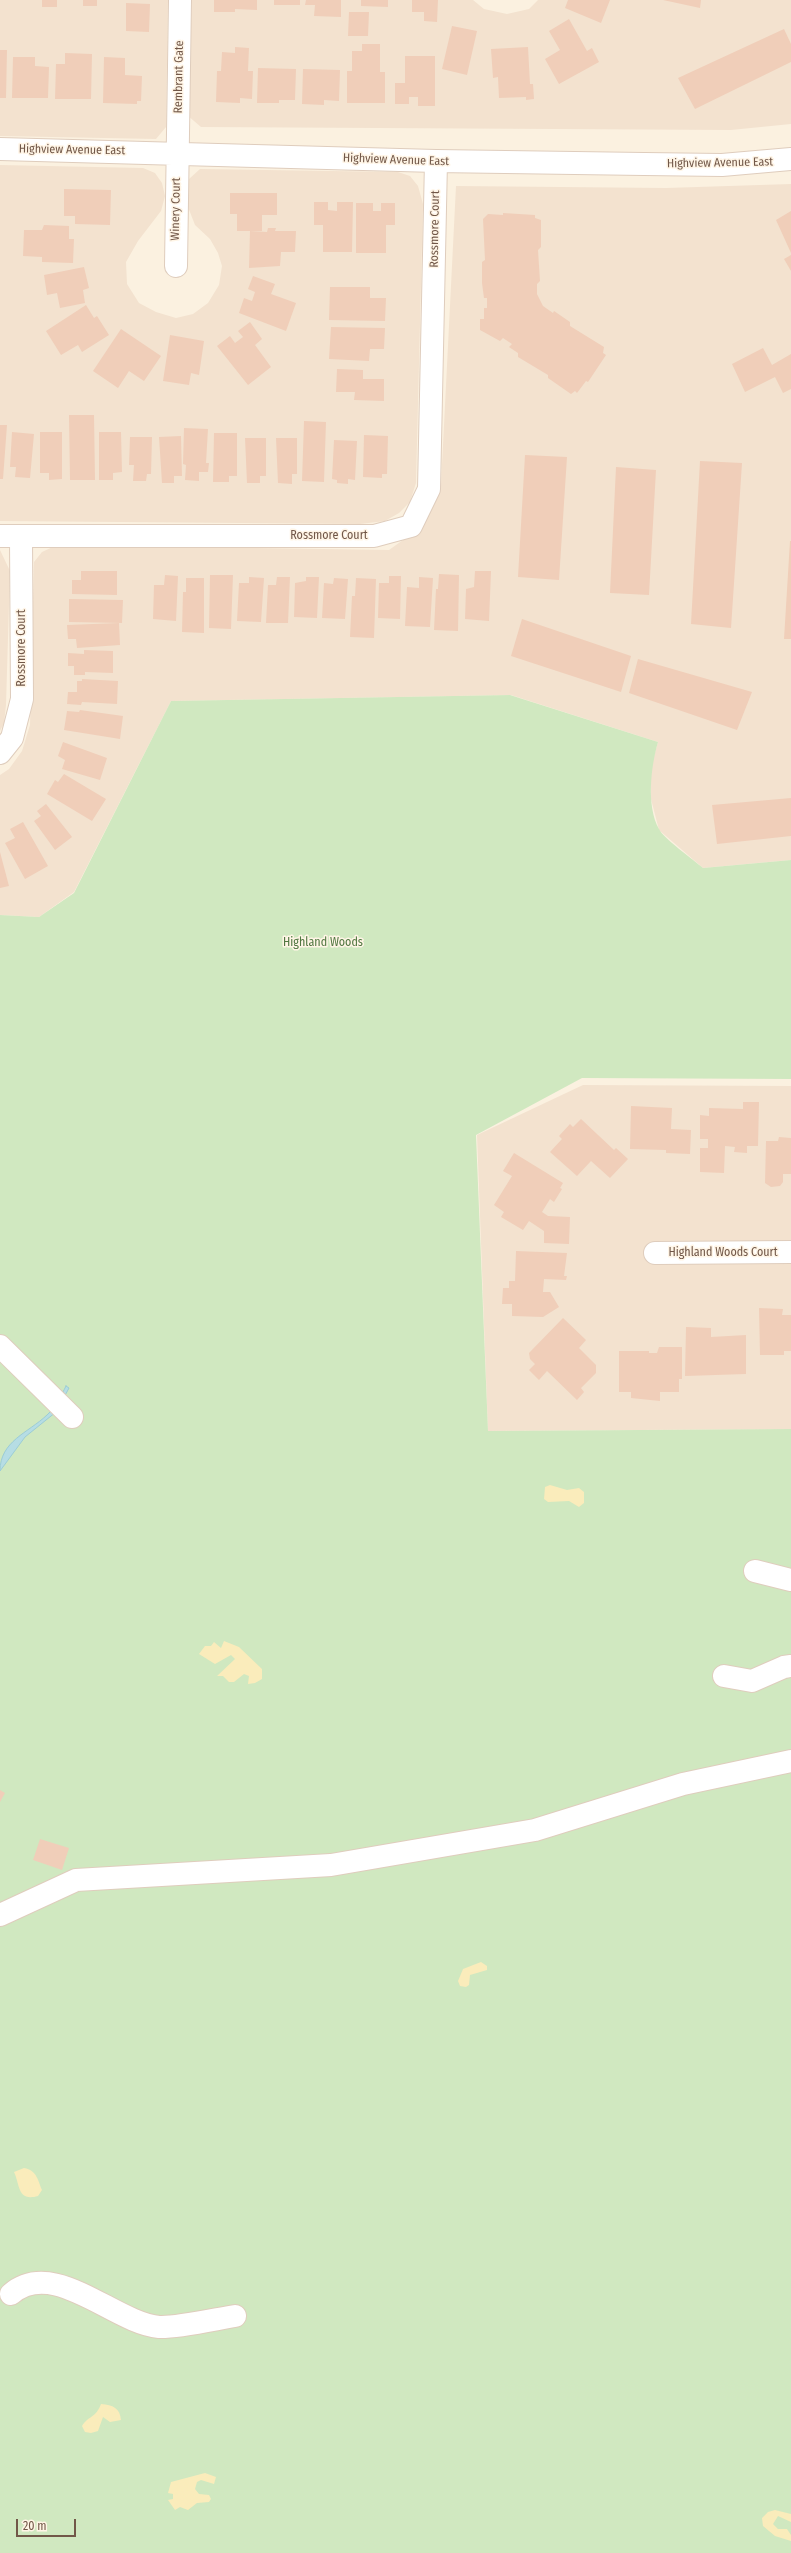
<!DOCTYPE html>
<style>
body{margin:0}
#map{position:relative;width:791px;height:2553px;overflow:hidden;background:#fbf1e0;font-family:"Fira Sans Condensed",sans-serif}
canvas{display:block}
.scale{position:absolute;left:16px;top:2519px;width:60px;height:18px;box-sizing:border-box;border:2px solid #715748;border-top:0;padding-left:5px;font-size:12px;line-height:14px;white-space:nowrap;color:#715748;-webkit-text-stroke:3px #fff5e6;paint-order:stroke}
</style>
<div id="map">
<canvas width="791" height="2553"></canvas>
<div class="scale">20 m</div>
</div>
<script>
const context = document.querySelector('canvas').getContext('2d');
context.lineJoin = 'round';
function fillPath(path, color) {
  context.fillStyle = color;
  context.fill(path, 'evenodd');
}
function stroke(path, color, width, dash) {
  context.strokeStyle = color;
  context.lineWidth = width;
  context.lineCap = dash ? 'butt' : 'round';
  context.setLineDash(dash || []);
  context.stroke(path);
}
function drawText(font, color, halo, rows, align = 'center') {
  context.font = font + ' "Fira Sans Condensed",sans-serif';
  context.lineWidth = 3;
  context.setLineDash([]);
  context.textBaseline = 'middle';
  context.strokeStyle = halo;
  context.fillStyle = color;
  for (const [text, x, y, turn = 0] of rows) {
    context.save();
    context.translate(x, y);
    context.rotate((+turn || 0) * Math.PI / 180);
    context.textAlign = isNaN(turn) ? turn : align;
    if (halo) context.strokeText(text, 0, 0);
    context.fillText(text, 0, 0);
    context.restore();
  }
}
fillPath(new Path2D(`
 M0,0H168L166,127L156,139L0,136Z
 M192,0H473L484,9L507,14L529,9L538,0H791V124L731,130L201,127L187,115Z
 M0,165L143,168L155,173L162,183L165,196L161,211L138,241L126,262L127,284L139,303L156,312L176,318L193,314L208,303L219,285L222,266L218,253L210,239L195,225L188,207L186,192L189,179L200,169L398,172L410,176L418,186L423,204L416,483L410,502L399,513L385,521L360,524L0,521Z
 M791,184V860L703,868L659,830L651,799V766L658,742L511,695L171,701L74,892L39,917L0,915V775L9,769L22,751L30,725L34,562L42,552L57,545L389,550L410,535L427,519L441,485L456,186L666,188Z
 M0,550L10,571L6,705L4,723L0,731Z
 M583,1085L791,1086V1429L488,1431L477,1135Z`), '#f3e2cf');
fillPath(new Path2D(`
 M510,695L658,742C651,766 646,806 659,829C663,838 694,860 703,868L791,860V1079L582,1078L476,1135L488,1431L791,1429V2553H0V915L39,917L74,893L171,701Z`), '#d0e8c0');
fillPath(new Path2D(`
 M550,1485L567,1490L579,1488L584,1492V1503L579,1507L569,1501L548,1502L544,1499L545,1487Z
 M224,1641L239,1647L262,1669V1679L255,1683L248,1684L249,1676L244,1674L234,1682H229L223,1676H217L235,1659L231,1655L215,1664L199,1654L205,1646H211L214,1642L221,1648Z
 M481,1962L487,1966V1970L470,1975L469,1985L466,1987L460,1986L458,1981L463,1969Z
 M24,2168C37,2170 38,2181 42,2190L38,2196C17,2202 20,2184 14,2172Z
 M101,2404C113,2405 120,2408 121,2420L110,2422L103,2417L98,2431L91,2433L85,2432L82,2426C88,2416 96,2418 101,2404Z
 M205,2473L216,2477L214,2484L201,2480L197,2482L195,2489L199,2494L209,2495L211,2499L209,2502L197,2503L188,2510L180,2507L175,2510L168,2500L173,2499V2494L168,2493L171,2482Z
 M775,2510L791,2514V2522L778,2516L773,2524L778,2529H787L791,2535V2541L775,2536L763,2526L762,2518L768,2512Z`), '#faecbb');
const water = new Path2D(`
 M66,1386L69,1388L56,1412L25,1437L0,1471C0,1441 28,1433 47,1415C56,1407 61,1396 66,1386Z`);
fillPath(water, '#b6dde4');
stroke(water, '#9ccdd5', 1);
fillPath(new Path2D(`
 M42,0H57V7H42Z
 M83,0H97V6H83Z
 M214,0H257V10L235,9V12H214Z
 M274,0H300V5H274Z
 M306,0H341V17L314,16L315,5H305Z
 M361,0H388V7L361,6Z
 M412,0H438L437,22L424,21V12H412Z
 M568,0H610L601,23L565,8Z
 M663,0H701L700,8Z
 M126,3L150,4L149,32L126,31Z
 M349,12H369L368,36H348Z
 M569,19L587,51L592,48L599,62L559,84L545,59L560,50L549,31Z
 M452,26L477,31L467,75L442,69Z
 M784,29L791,44V62L695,109L678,78Z
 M362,44H380V72H385V103H347V71H352V51H362Z
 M235,47L249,48L248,71H253L252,99L240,98V103L216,102L217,71H221L222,52L235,53Z
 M528,47L530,84H533L534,99L526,100V97L499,98L498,77L493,78L491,49Z
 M0,50H7L6,98H0Z
 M65,53L92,54L91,99H55L56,64H65Z
 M405,56H435V106H418V97H409V104H395V83H405Z
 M13,57H35V66L49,67L48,98H12Z
 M104,57L125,58V75L142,76L141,101H137V104L103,103Z
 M258,68L296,69L295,100H279V103H257Z
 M303,69L340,70L339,101L324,100V105L302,104Z
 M64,189L111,190L110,225L75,224V216H64Z
 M230,193H277V215H262V231H237V214H230Z
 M314,202H328V210L337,211V202H353L352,252H323V225H314Z
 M356,203H373V211H381V203H395V225H386V253H356Z
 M791,211V253L776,220Z
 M503,213L535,215V218L541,220V247L538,250L540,281L537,284V294L543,306L553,313L554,311L570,322V326L604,347L603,353L606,355L588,382L586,381L577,393L575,391L571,394L548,378V375L518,357V353L509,347L512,344L503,338L500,341L480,330V319H484V308H487V298H484L482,283V262L485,260L483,219L488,214L503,215Z
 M44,225L69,226V239H74L73,263L42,262V257L23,256L24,230H42Z
 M268,228H276L275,231H296L295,252H281L280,266L249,268L250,231L267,232Z
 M791,255V271L784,259Z
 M84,267L89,288L83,290L85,303L60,308L57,293L47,295L44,275Z
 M253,276L275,284L271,294L296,303L286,331L239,313L244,298L252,301L255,292L248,289Z
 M330,287H370V298H386L385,321L329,320Z
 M86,305L94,318L97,316L109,335L82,352L78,345L61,355L46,331Z
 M250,322L262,339L255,345L271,367L248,385L217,346L230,336L235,343L243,337L238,331Z
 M331,327L385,328L384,349H370L369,361L329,359Z
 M121,329L161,356L144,381L129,371L118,388L93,371Z
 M170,335L204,341L199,375L191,373L189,385L163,381Z
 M763,348L772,365L791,354V389L783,393L775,377L745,392L732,364Z
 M337,369L363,370V379H384V401L354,400L355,392H336Z
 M69,415H94L95,480H70Z
 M304,421L326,422L324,482L302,481Z
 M0,425H7L3,479H0Z
 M184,428L208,429L206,463H209L208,472H199V481L185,480L186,465L183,464Z
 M12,432L34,434L30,478L15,477L16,467H10Z
 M40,432H62V479L49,480V473H40Z
 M99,432H121L122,472L113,473V480H99Z
 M214,433H237V476H229V482H213Z
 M364,435L388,436L387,474H382V478L363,477Z
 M181,436L182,476H174V483H162L159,437Z
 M130,437H152L151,474H147L146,481H133L134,465H129Z
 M245,438H266V476H260V483H247Z
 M276,438H297V474H292V484L278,483Z
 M334,440L357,441L355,480L348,479V484L337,483V480L332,479Z
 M525,455L567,457L559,580L518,577Z
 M700,461L742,463L731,628L691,624Z
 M616,467L656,470L649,595L610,593Z
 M790,541H791V639H784Z
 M81,571H117V595L72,594V580H81Z
 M475,571H491L489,621L465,619L466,589L474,587Z
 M439,574L459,575L458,631L434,630L436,589H438Z
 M165,575L178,576L176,621L153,619L154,585H164Z
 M210,575H233L231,629L209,628Z
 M389,576H401L400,619L378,618L379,583H389Z
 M249,577L264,578L261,622L237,621L239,583H249Z
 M277,577H290L288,623H266L268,585H276Z
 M306,577H319L317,618L294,617L295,583L306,581Z
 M419,577L433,578L430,627L405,626L407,587L419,588Z
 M186,578H204V633L182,632L183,592H186Z
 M334,578L348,579L345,619L322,618L324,583L333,584Z
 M356,578L376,579L374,638L350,637L352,596H355Z
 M69,599L123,600L122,623L69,622Z
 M522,619L631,656L621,692L511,656Z
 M119,623L120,645L77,648L76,639H68L67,625Z
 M84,650L113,651V673L85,672V675H74V666H68V653L84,654Z
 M638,659L752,692L737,730L629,693Z
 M82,679L118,681L117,704L82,702L81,705L67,704L68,692H77V681H82Z
 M80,710L123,716L120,739L64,730L67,711L79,712Z
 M63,742L107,758L100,780L62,769L65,760L58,756Z
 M64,774L106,799L92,821L47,794L55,780L58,782Z
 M791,798V836L717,844L712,805Z
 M46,804L72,837L55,850L34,821L41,816L37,811Z
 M23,822L48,866L25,879L5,843L15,838L10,829Z
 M0,852L9,886L0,888Z
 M743,1102H759L758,1146H747V1153L734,1152L735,1147L725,1146L724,1173L700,1172V1148H708V1139H700V1115L709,1116V1108L743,1109Z
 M631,1106L672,1108L671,1129L691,1130L690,1154L666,1153V1150L630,1149Z
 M581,1119L614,1150L616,1148L628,1159L610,1178L591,1161L577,1176L550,1152L562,1139L559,1136L570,1124L573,1127Z
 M779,1137L791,1138V1174H783V1182L780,1186L771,1187L765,1183L766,1141H778Z
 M514,1153L563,1183L560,1188L562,1189L554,1202L550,1199L542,1212L548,1216L570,1217L569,1244L544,1243V1231L529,1221L523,1230L501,1217L504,1212L494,1205L512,1176L503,1171Z
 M516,1251L567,1253L564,1276H567L566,1280L544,1279L543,1292H550L559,1307L543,1317L512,1316V1304H502L503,1288H509V1281H515Z
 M759,1308L783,1309L782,1315H791V1351H784V1355H760Z
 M563,1318L586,1340L579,1348L596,1365V1373L581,1388L584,1392L577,1400L547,1371L539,1380L529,1370L535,1364L530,1359L529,1353Z
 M686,1327L711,1328V1337L746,1335V1374L685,1376Z
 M659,1347H682V1379H679V1392H660V1401L631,1398V1392H619V1351H649V1353H657Z
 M0,1790L5,1793L0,1802Z
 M40,1839L69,1848L62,1870L33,1860Z`), '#f0ceb9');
const minor = new Path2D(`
 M0,149L436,161L644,164L722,165L791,159
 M176,266L180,0
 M0,536H374L411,526L429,489L436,161
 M0,753L12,738L22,699L21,538
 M655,1253L791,1252
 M0,1346L72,1417
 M755,1571L791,1580
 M724,1676L752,1681L784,1667L791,1666
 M0,1915L76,1880L331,1865L535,1830L683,1784L791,1761
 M11,2294C54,2257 114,2323 159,2327C177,2328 216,2319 235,2316`);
stroke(minor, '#dfcdbd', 24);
stroke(minor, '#fff', 22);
drawText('12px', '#715748', '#fff5e6', [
 ["Rembrant Gate",179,77,-89],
 ["Highview Avenue East",72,150,1],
 ["Highview Avenue East",396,160,2],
 ["Highview Avenue East",720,163,-1],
 ["Winery Court",176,209,-89],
 ["Rossmore Court",435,229,-89],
 ["Rossmore Court",329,536],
 ["Rossmore Court",22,648,-90],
 ["Highland Woods Court",723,1253]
]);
drawText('12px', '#517741', '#fff5e6', [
 ["Highland Woods",323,943]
]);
</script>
